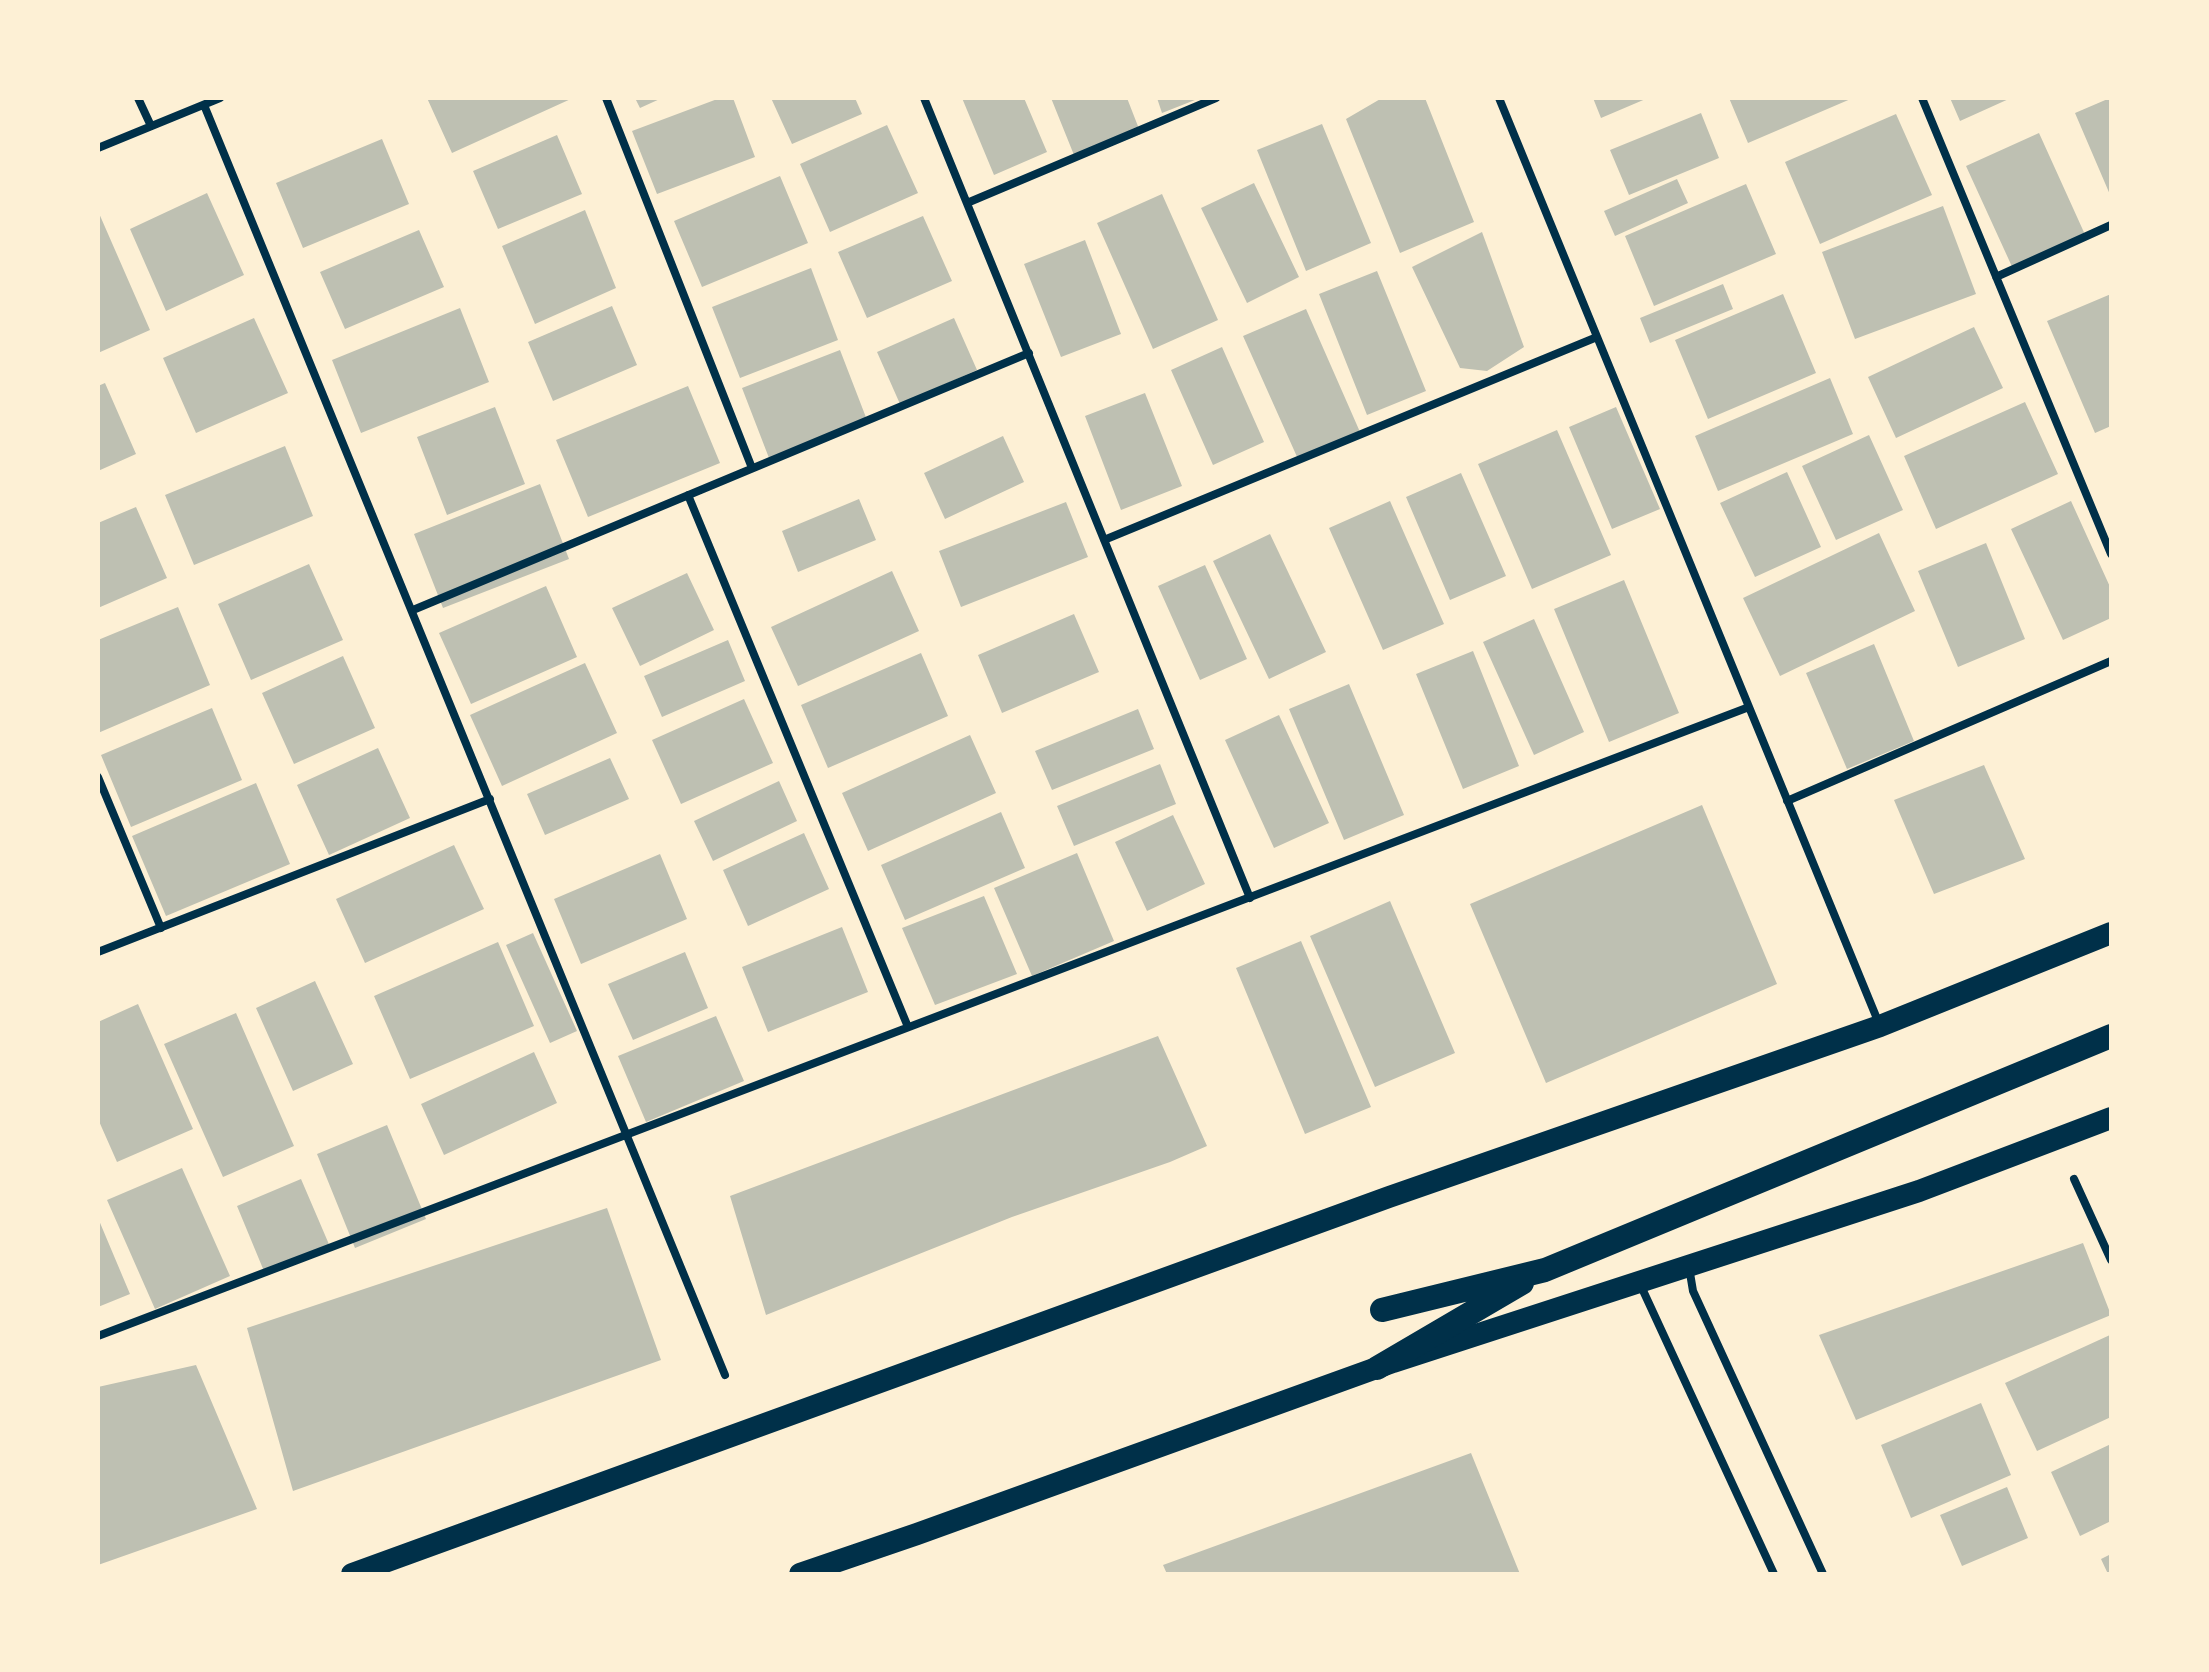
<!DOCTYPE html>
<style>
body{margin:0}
#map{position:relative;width:2209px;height:1672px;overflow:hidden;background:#fdf0d5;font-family:"DejaVu Sans",sans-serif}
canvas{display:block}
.frame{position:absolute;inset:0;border:100px solid #fdf0d5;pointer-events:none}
</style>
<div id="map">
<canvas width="2209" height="1672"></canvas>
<div class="frame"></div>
</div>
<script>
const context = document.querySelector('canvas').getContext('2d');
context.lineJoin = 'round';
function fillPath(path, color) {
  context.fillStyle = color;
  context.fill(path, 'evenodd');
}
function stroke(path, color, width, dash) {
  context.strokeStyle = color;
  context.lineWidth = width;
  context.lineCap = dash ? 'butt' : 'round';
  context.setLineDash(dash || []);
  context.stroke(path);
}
fillPath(new Path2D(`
 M427,98H573L452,153Z
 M635,98H662L640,108Z
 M720,98H733L755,157L657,194L632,131Z
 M771,98H855L862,114L792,144Z
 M962,98H1024L1047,152L994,175Z
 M1051,98H1127L1141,134L1076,160Z
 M1157,98H1200L1162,113Z
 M1382,98H1425L1474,222L1400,253L1346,119Z
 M1593,98H1648L1601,118Z
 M1729,98H1853L1748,143Z
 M1950,98H2011L1960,121Z
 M2110,98H2111V197L2075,113Z
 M1701,113L1719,158L1629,195L1610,150Z
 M1896,114L1932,195L1820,244L1785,162Z
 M1322,124L1371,243L1306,271L1257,150Z
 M887,125L918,193L830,232L800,164Z
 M2039,133L2087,239L2014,271L1966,166Z
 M557,135L582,194L498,229L473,171Z
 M382,139L409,204L303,248L276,183Z
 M780,176L808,243L702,287L674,221Z
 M1677,179L1688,203L1615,236L1604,211Z
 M1254,183L1299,277L1247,303L1201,208Z
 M1746,184L1776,254L1654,306L1625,236Z
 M207,193L244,275L166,311L130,229Z
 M1162,194L1218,320L1153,349L1097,223Z
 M1943,206L1976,294L1855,339L1822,252Z
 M585,210L616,288L535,324L502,246Z
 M98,211L150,330L98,353Z
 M923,216L952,281L867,318L838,252Z
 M419,230L444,287L345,329L320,272Z
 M1482,232L1524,347L1487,371L1460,368L1412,267Z
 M1085,240L1121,334L1061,357L1024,264Z
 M811,268L838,340L740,378L712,307Z
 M1377,271L1426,391L1367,415L1319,294Z
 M1723,284L1733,309L1650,343L1640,318Z
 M1783,294L1816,373L1708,419L1675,340Z
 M2111,294V426L2095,433L2047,321Z
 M612,306L637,365L553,401L528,342Z
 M460,308L489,382L361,433L332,360Z
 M1306,309L1360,432L1298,459L1243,336Z
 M254,318L288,393L196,433L163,358Z
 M954,318L977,370L900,404L877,352Z
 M1974,327L2003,388L1896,438L1868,377Z
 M1222,347L1264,442L1213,465L1171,370Z
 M840,350L867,420L769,458L742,388Z
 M1830,378L1853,434L1718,491L1695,436Z
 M105,383L136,454L98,471V386Z
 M688,386L720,463L588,517L556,440Z
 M1145,393L1182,486L1121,510L1085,416Z
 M2025,402L2058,474L1936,529L1904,456Z
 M495,407L525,484L447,515L417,437Z
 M1616,407L1660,509L1612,529L1569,427Z
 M1557,430L1611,555L1532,589L1478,464Z
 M1869,435L1903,510L1836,540L1802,466Z
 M1003,436L1024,482L945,519L924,473Z
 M285,446L313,516L194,565L165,495Z
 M1787,472L1821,547L1755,577L1720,503Z
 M1461,473L1506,576L1450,600L1406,497Z
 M540,484L569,559L443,608L414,534Z
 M859,499L876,540L798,572L782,531Z
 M1390,501L1444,624L1383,650L1329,528Z
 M2071,501L2111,589V618L2063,640L2011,529Z
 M1066,502L1088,557L961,607L939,551Z
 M136,507L167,578L98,608V523Z
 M1879,533L1915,611L1780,676L1743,598Z
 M1270,534L1326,652L1269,679L1213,561Z
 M1986,543L2025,639L1958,667L1918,571Z
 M309,564L343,640L251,680L218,604Z
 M1205,565L1247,659L1200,680L1158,586Z
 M892,571L919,631L798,686L771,627Z
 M687,573L714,630L640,666L612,608Z
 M1624,580L1679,713L1609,742L1554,609Z
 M546,586L577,657L471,704L439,633Z
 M178,607L210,685L98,733V640Z
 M1074,614L1099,672L1002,713L978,655Z
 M1534,619L1584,732L1534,755L1483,642Z
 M728,640L745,681L662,717L644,676Z
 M1874,644L1914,741L1847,769L1806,673Z
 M1473,651L1519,766L1463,789L1416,674Z
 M921,653L948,716L828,768L801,705Z
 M343,656L375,728L294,764L262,693Z
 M585,663L617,733L502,786L470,715Z
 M1349,684L1404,815L1344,840L1289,709Z
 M744,699L773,763L681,804L652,740Z
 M212,708L242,780L131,827L101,755Z
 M1138,709L1154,749L1052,790L1035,751Z
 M1279,715L1329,823L1274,848L1225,740Z
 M970,735L996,793L868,851L842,793Z
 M378,748L410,818L329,855L297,785Z
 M610,758L629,799L545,835L527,794Z
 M1160,764L1176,804L1074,846L1057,806Z
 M1984,765L2025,859L1934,894L1894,800Z
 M779,781L797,821L713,861L694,821Z
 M256,783L290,864L166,916L132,836Z
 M1702,805L1777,984L1546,1083L1470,904Z
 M1001,812L1025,868L905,920L881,865Z
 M1173,815L1205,884L1147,911L1115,842Z
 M804,833L829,889L748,926L723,870Z
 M454,845L484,909L365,963L336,899Z
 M1077,853L1114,941L1032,976L994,888Z
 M660,854L687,919L581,964L554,899Z
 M984,896L1017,974L935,1005L902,928Z
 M1390,901L1455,1053L1375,1087L1310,936Z
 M842,927L868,992L768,1032L742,967Z
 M533,933L577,1031L550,1043L506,945Z
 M1301,941L1371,1107L1305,1134L1236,968Z
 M498,942L534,1026L410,1079L374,996Z
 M685,952L708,1008L633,1040L608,984Z
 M315,981L353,1064L293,1091L256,1008Z
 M138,1004L193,1129L117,1162L98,1119V1022Z
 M236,1013L294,1146L223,1177L164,1044Z
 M716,1016L744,1081L646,1122L618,1056Z
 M1158,1036L1207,1146L1170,1162L1012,1217L766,1315L730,1196Z
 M534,1052L557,1103L444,1155L421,1104Z
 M387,1125L426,1219L355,1248L317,1154Z
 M182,1168L230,1276L155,1309L107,1200Z
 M301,1179L331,1249L266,1276L237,1206Z
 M607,1208L661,1360L293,1491L247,1328Z
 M98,1218L130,1294L98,1307Z
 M2083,1243L2111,1315L1856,1420L1819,1335Z
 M2110,1335L2111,1417L2037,1451L2005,1383Z
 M196,1365L257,1509L98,1565V1387Z
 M1981,1403L2011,1475L1911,1518L1881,1445Z
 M2111,1444V1521L2080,1536L2051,1472Z
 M1471,1453L1520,1574H1167L1163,1565Z
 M2007,1487L2028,1538L1962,1566L1940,1515Z
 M2111,1554V1574H2108L2101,1559Z`), '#bec0b2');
stroke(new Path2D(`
 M138,98L151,126
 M606,98L752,468
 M924,98L1250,898
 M1499,98L1880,1026
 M1922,98L2111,554
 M204,105L725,1375
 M98,148L220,98
 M967,203L1216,98
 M1996,277L2111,225
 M688,495L908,1027
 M1104,540L1597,337
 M413,610L1029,353
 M98,777L161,928
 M1787,801L2111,661
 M98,952L490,799
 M2074,1179L2111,1260
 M1689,1267L1693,1291L1823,1574
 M1640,1284L1774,1574
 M98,1336L1749,707`), '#003049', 8);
stroke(new Path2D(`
 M352,1574L1389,1197L1880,1026L2111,933
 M800,1574L917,1534L1393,1362L1919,1191L2111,1118`), '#003049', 22);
stroke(new Path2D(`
 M1382,1310L1545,1270L2111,1036
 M1377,1368L1522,1283`), '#003049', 24);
</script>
